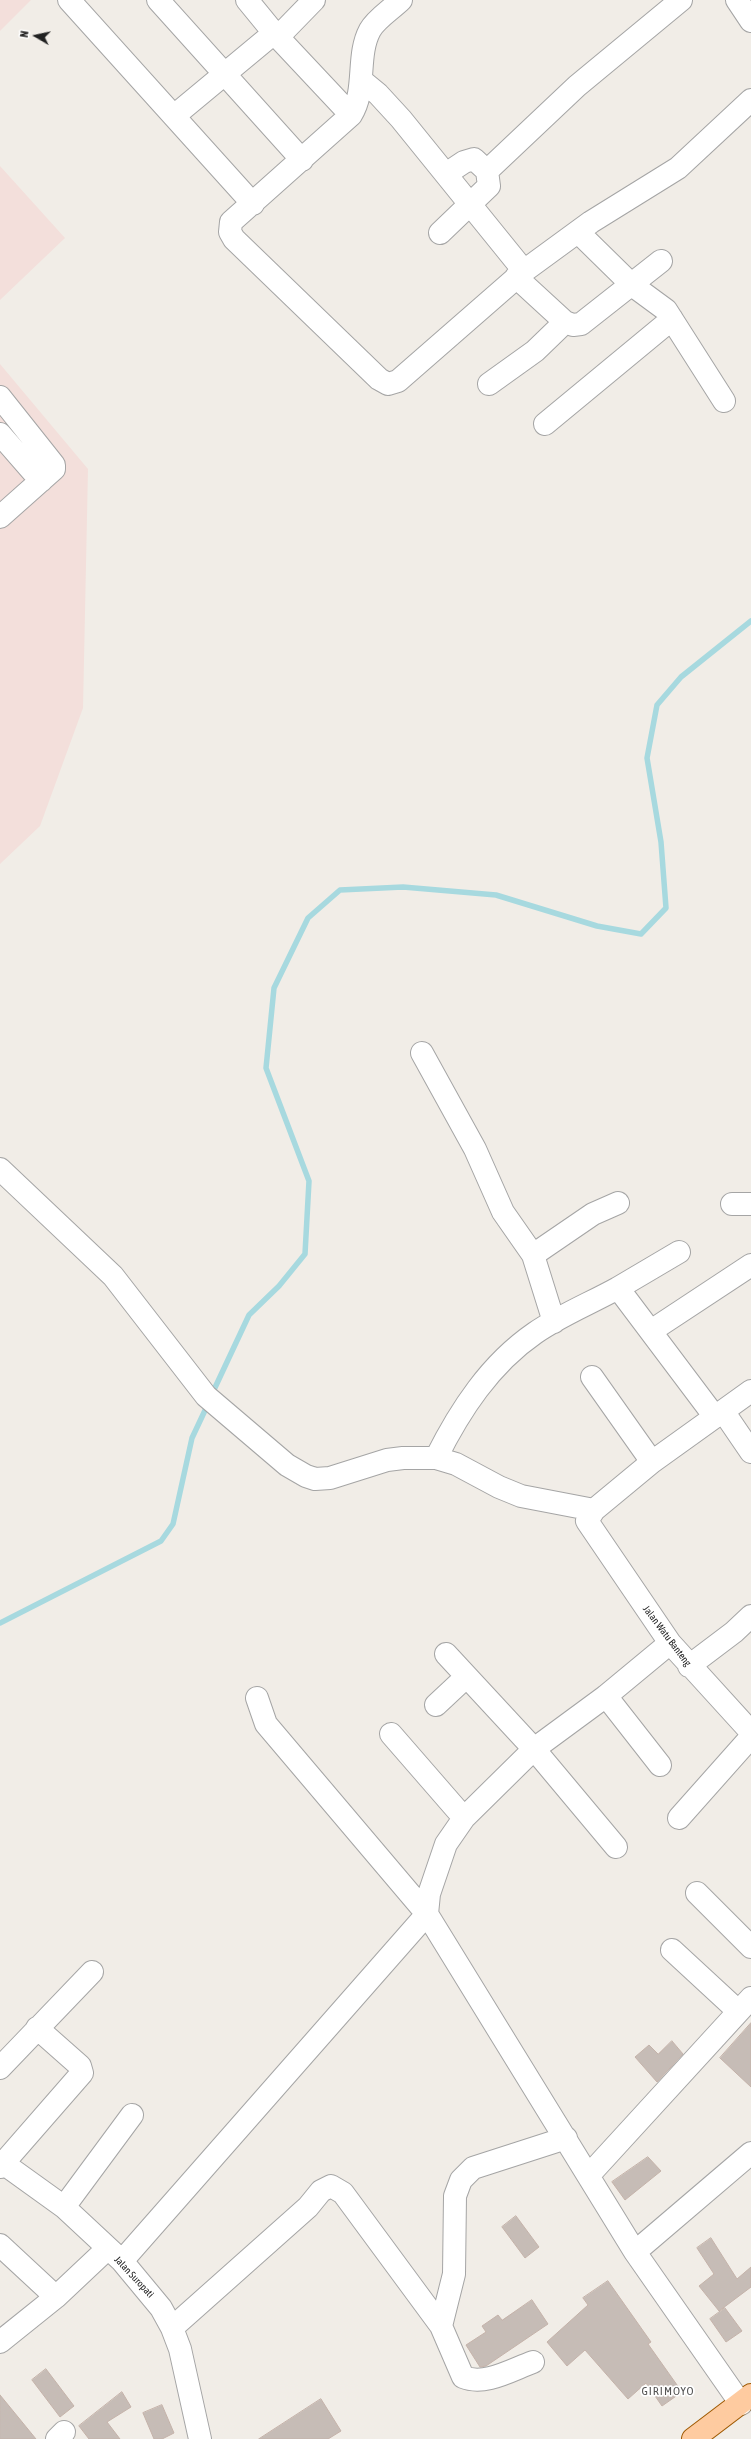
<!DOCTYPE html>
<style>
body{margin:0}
#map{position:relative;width:751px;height:2439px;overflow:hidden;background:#f1ede7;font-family:"Asap Condensed",sans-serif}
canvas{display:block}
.north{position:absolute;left:16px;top:16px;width:40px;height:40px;-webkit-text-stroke:3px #fff;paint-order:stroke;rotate:279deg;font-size:11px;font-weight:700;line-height:16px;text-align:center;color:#212121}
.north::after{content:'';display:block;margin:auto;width:14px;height:18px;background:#212121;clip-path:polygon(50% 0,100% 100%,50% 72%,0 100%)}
</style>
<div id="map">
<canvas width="751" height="2439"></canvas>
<div class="north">N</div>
</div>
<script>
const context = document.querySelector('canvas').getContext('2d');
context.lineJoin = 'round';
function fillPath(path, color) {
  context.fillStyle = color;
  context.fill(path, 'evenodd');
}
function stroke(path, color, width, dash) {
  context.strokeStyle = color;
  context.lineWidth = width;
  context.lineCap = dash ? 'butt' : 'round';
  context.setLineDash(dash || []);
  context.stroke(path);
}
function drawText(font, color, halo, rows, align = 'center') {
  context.font = font + ' "Asap Condensed",sans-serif';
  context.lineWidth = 3.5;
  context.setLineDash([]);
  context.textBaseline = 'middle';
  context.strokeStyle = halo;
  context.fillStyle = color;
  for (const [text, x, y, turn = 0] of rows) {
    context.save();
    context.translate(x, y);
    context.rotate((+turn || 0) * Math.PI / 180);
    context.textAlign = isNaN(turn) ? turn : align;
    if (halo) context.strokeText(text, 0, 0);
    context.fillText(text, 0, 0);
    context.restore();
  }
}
fillPath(new Path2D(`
 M0,0H31L0,31Z
 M0,166L65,238L0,300Z
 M0,364L88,469L83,708L40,826L0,864Z`), '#f3dfdb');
stroke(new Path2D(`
 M212,1394L249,1315L279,1286L305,1254L309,1181L266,1068L274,988L308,918L340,890L403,887L496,895L597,926L641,934L666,908L661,842L647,758L657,705L681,677L751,621
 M0,1623L161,1541L173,1524L192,1438L208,1404`), '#a7d9df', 5.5);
const building = new Path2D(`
 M751,2023V2087L720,2058Z
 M672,2041L683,2054L657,2082L635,2057L649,2045L658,2054Z
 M648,2157L661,2171L625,2200L612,2182Z
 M516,2216L539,2247L525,2258L502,2227Z
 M711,2238L737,2279L751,2267V2287L719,2311L699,2286L714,2274L697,2248Z
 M608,2281L651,2342L648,2344L682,2392L662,2406L646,2383L628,2399L585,2350L567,2366L547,2342L588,2305L583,2298Z
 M532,2300L548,2324L486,2366L480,2367L466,2345L486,2332L482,2326L498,2315L502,2320Z
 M725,2308L742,2331L726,2342L710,2319Z
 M46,2369L74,2406L60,2417L32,2380Z
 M122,2392L131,2407L107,2422L120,2439H89L79,2426Z
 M0,2395L36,2439H0Z
 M321,2399L341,2431L328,2439H259Z
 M162,2405L174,2433L162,2439H154L143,2413Z`);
fillPath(building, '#c6bcb6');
stroke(building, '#c4b2a9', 1);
const minor = new Path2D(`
 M69,0L253,204
 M158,0L302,160
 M247,0L274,33L351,115
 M401,0C392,9 376,19 370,30C356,56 367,90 351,115L231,222L230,232L234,239L379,379L388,384L398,381L524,271L591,222L678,168L751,100
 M737,0L751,21
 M278,37L314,0
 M361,80L378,94L401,119L524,271
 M174,116L274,33
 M487,171L577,86L681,0
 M578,232L632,285L666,310L724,401
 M440,233L489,186L487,171L474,159L464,162L446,174
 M516,277L565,322L573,325L581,324L661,261
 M489,384L535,351L565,322
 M0,397L54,465V469L0,517
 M545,424L672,319
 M0,434L41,481
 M422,1053L475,1149L503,1212L533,1255L554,1322
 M0,1169L113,1276L206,1396L287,1465L306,1476L315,1479L330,1478L387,1460L403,1458H436L456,1464L499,1487L521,1496L594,1510L587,1521L670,1643L751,1732
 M732,1204H751
 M533,1255L593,1214L618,1203
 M618,1288L679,1252
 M651,1331L751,1265
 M592,1377L652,1462
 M723,1411L751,1452
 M436,1458C460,1410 490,1364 535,1333C561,1315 591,1303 618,1288L715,1417
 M594,1510L652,1462L751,1391
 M670,1643L606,1696L534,1749L464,1818L446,1844L429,1894L427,1914L635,2252L741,2404
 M446,1654L534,1749L616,1847
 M689,1666L734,1632L751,1616
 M606,1696L660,1765
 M436,1705L466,1677
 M391,1734L464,1818
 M679,1818L751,1737
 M697,1893L751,1947
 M672,1950L738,2011
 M0,2068L92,1972
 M0,2161L64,2207L122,2261L161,2308L172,2328L180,2349L200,2439
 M0,2167L82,2073L80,2066L37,2028
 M589,2175L751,1998
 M64,2207L132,2115
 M0,2245L56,2297
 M635,2252L751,2153
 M122,2261L427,1914L266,1724L257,1698
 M441,2326L454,2274L455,2196L461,2180L473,2168L566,2138
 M172,2328L308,2207L321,2191L331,2186L343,2193L441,2326L463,2377C485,2386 511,2370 533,2362
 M0,2342L56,2297L107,2249
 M57,2439L64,2432`);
const major = new Path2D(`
 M693,2439L751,2395`);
stroke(minor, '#a5a5a5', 24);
stroke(major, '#9e5900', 24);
stroke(minor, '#fff', 22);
stroke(major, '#fecba0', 22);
drawText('10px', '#212121', '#fff', [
 ["Jalan Watu Banteng",667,1636,53],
 ["Jalan Suropati",134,2277,47]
]);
context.letterSpacing = '1px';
drawText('12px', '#545454', '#fff', [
 ["GIRIMOYO",668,2391]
]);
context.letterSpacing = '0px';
</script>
